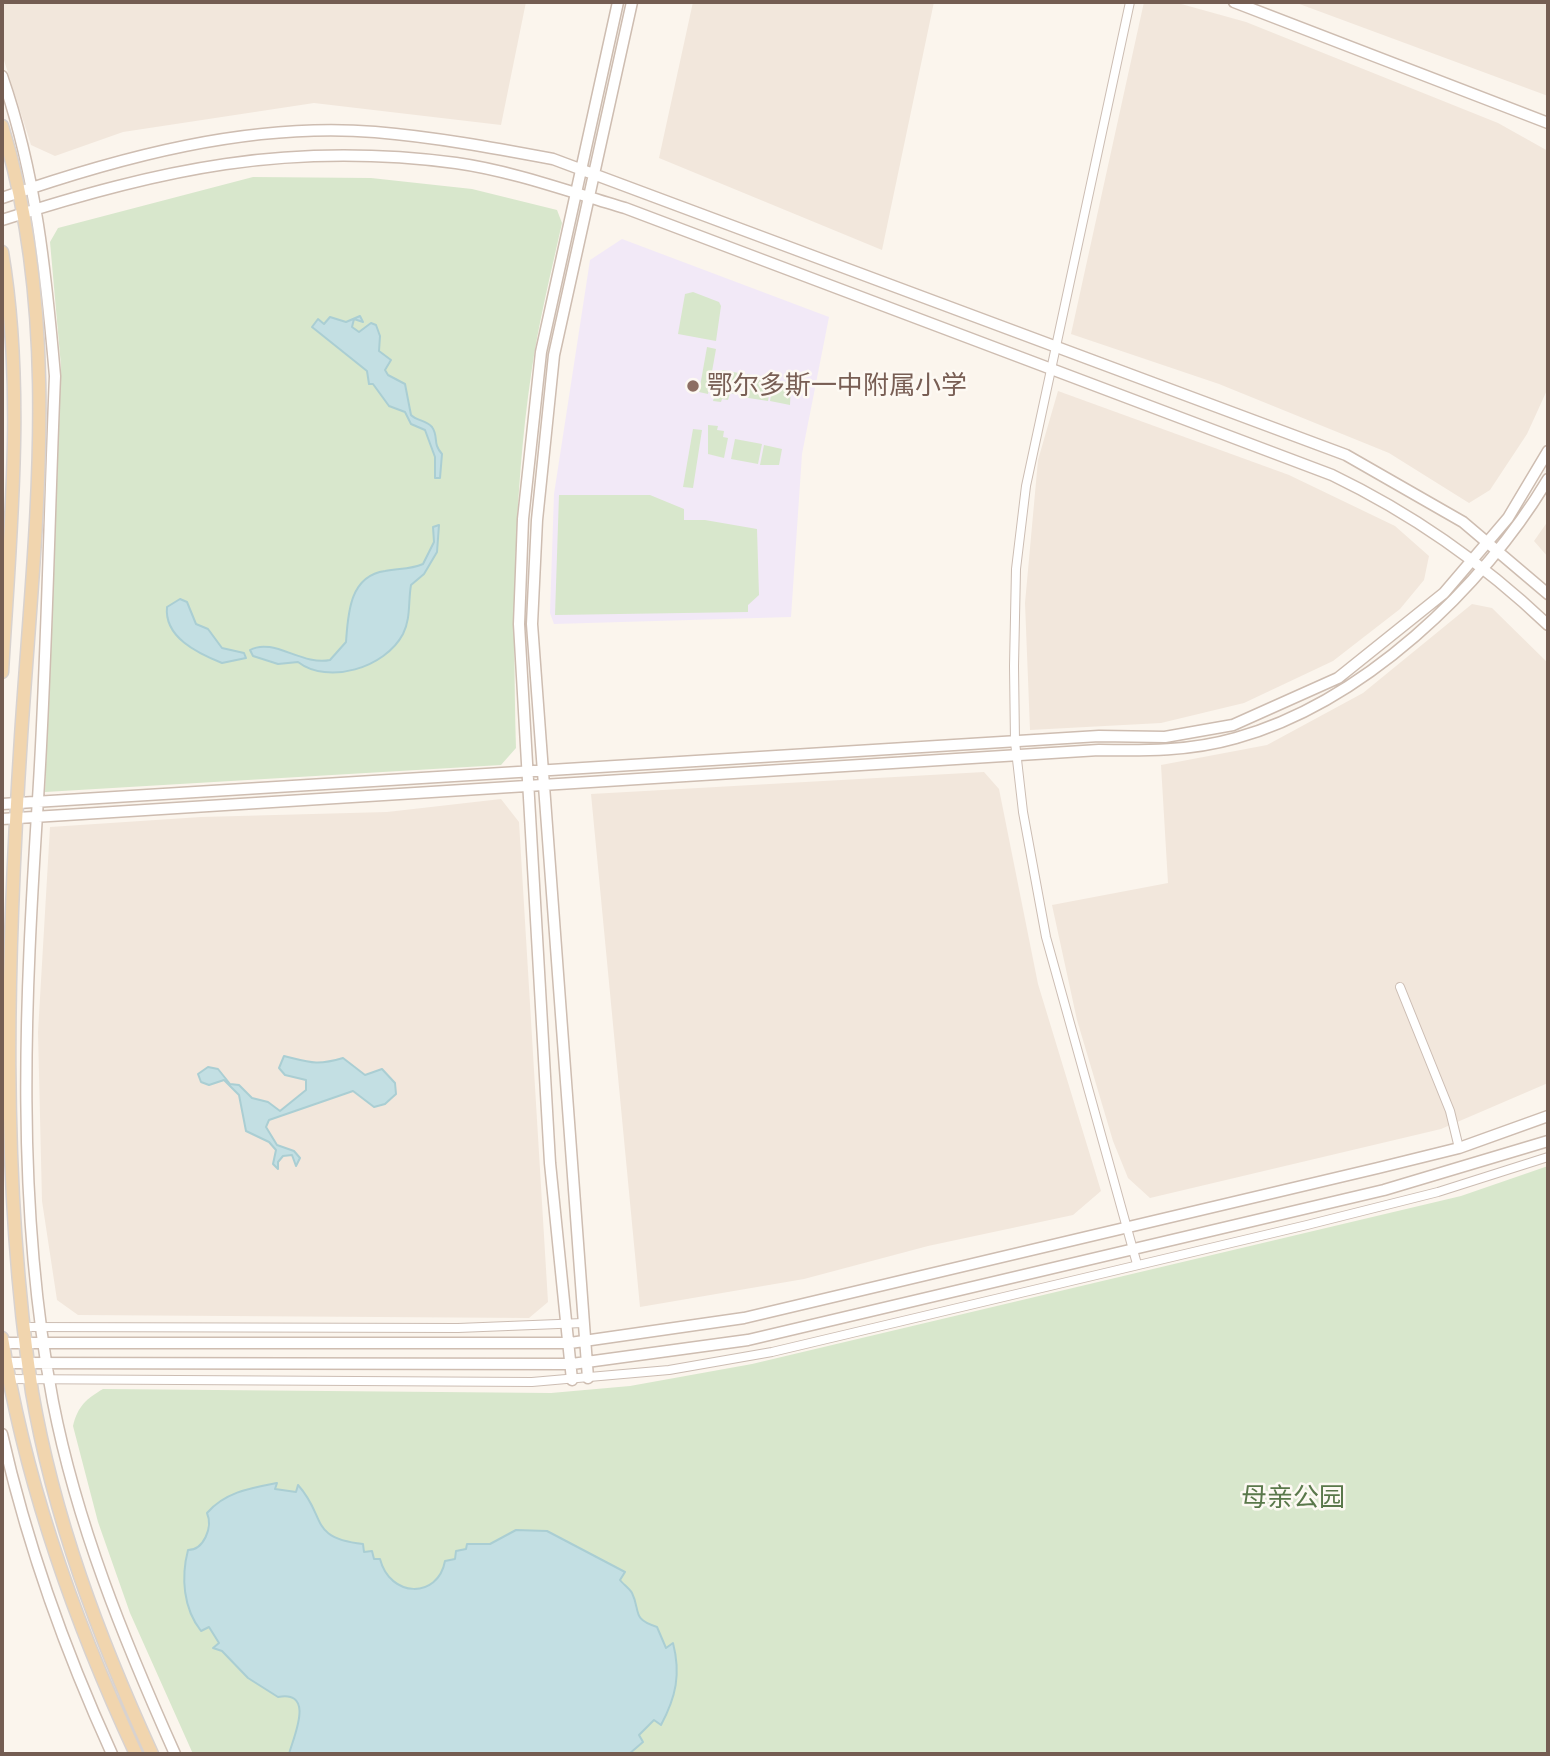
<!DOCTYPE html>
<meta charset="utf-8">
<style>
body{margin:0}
#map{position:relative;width:1550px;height:1756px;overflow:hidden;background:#fbf5ed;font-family:Mulish,sans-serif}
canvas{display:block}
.frame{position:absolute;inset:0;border:4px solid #745d52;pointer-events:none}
</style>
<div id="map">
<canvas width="1550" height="1756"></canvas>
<div class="frame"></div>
</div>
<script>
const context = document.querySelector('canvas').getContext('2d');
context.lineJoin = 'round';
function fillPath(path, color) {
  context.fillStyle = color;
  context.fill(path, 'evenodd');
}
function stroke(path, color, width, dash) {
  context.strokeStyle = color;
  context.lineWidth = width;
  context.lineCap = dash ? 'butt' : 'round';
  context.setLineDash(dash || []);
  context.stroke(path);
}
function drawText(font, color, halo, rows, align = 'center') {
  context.font = font + ' Mulish,"Noto Sans SC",sans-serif';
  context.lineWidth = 5;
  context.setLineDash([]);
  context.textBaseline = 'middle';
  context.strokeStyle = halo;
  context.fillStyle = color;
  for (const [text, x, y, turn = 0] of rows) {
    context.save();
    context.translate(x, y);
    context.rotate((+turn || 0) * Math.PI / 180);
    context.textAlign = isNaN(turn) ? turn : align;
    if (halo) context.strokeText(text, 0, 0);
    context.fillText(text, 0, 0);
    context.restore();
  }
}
fillPath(new Path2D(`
 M2,2H526L501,125L314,103L123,132L55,156L31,145L2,54Z
 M693,2H934L882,250L659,158Z
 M1144,2H1174L1246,22L1498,123L1548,151V388L1527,434L1490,490L1469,503L1389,453L1219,384L1071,334Z
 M1294,2H1548V96Z
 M1058,391L1289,475L1395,526L1429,556L1424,580L1400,609L1333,661L1244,703L1161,723L1030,730L1025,603L1038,460Z
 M1548,521V557L1534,541Z
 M1472,604L1492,608L1548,663V1083L1441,1129L1150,1198L1128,1178L1113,1141L1077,1020L1052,905L1168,883L1161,765L1267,745L1363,693Z
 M984,772L999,789L1038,984L1101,1191L1073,1215L928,1246L804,1279L640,1307L591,794Z
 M501,799L519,822L548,1302L529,1318L78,1315L57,1300L42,1201L38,1032L50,827L201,817L387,812Z`), '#f2e7dc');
fillPath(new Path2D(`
 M622,239L829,317L802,454L791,617L554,624L550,613L554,494L590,260Z`), '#f2e9f7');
fillPath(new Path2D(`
 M253,177L371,178L472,189L557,210L562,223C551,273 538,324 531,375C513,499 513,623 516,748L501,765L45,792L61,366L50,242L58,228Z
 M693,292L719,302L721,306L716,341L678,334L685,294Z
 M707,347L716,349L708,394L699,392Z
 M722,370L739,373L735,394L730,393L728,400L722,399L721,402L713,401Z
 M747,374L772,379L768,401L742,397Z
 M774,379L791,384L790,405L770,401Z
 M708,425L718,426L717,430L724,431L723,437L728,438L724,458L708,454Z
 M693,429L702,430L693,488L683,487Z
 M735,439L762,444L758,464L731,459Z
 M764,445L782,449L779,465H760Z
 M559,495H650L684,509V520H705L757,529L759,595L748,605V612L555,615Z
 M1548,1166V1754H193L130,1613L98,1522L73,1426C78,1406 86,1399 103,1389L551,1393L630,1386L752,1364L1461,1196Z`), '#d8e7cc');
const water = new Path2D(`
 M360,316L363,322L354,319L352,327L359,332L371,323L376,325L380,336L379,351L391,360L385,370L388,375L405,384L411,415C417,421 426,420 432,427C439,437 432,443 442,454L440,478H435V457L425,430L411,424L405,412L389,406L373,384H369L367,371L312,327L318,319L324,324L330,317L346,322Z
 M439,525L437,552L424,574L411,585C408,602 411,618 403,634C385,668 328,685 298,662L278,664L253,656L250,650C273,637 302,666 330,660L346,642C348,615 349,576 385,571C399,568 409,570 423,564L434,542L433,527Z
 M180,599L187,602L196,624L208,629L222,648L244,653L246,658L222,663C197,653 164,637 167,607Z
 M284,1056C309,1062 316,1066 343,1058L365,1075L382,1069L395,1083L396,1094L385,1104L374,1107L353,1091L269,1120L266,1127L277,1145L294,1151L300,1158L296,1166L292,1155L283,1156L278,1162V1169L273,1164L276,1150L269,1142L246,1131L239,1095L224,1080L209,1085L201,1082L198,1074L208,1067L218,1069L230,1084L239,1085L252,1098L268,1102L280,1111L306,1090V1080L285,1075L279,1068Z
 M277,1483L275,1489L296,1492L298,1485C327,1517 308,1538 363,1544L364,1552L372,1551L374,1559H380C390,1598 438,1599 445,1561L455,1559L456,1551L466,1549L467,1544H490L516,1530L547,1531L625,1572L620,1580C623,1584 630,1589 632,1593C641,1611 631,1619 657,1627L666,1648L673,1643C681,1674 676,1697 661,1725L654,1720L639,1735L643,1742L629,1754H289C293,1738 316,1690 278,1697L248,1678L222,1651L213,1648L219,1643L209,1627L201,1631C183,1608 181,1577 188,1550C204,1550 213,1527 207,1513C225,1492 251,1488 277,1483Z`);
fillPath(water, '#c3dfe3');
stroke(water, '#aaced3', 2);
const street = new Path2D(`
 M1130,2L1026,486L1016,569L1014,666L1015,742L1023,812L1046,937L1137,1264
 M1400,987L1450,1111L1459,1148
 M23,1327L458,1328L583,1323
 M2,1379L532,1382L669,1370L772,1352L1307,1225L1438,1192L1548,1157`);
const secondary = new Path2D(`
 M1234,2L1548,123
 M2,76C36,174 46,273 55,376C49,517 47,658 38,799C25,1000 15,1203 53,1402C77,1525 124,1640 175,1754
 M2,198C120,157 249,122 375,132C435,137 494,148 553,159L1346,455L1463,522L1548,594
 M2,220C160,169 288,141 456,163C513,171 570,192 625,208L1332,475C1413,514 1484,564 1548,625
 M2,804L1099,736L1165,737L1233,725L1338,678L1444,593L1508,518L1548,451
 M2,819L1099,750C1145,751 1191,751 1236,738C1362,703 1483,588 1548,479
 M2,1343H570L744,1318L1378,1168L1459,1148L1548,1116
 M2,1363L572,1364L748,1340L1384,1190L1548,1141
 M588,1378L532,624L537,520L554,355L632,2
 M572,1380L550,1163L519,624L523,519L541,352L618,2
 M2,1434C27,1545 65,1651 112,1754`);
const primary = new Path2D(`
 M2,126C63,323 34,535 21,737C7,954 0,1177 32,1392C54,1519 99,1638 152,1754
 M2,252C25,389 10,534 2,672
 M2,1338C25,1483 74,1621 136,1754`);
stroke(street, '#ccbdb3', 10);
stroke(secondary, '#cebdb1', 13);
stroke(primary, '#d8d2cf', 15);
stroke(street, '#fff', 8);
stroke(secondary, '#fff', 10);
stroke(primary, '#f1d5ae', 12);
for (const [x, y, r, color] of [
 [693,386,7,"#8d6e63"]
]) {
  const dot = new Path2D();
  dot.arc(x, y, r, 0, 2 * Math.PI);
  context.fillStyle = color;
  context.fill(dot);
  stroke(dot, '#fdf9f3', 2.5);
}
drawText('26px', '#785e54', '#fdf9f3', [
 ["鄂尔多斯一中附属小学",707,386]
], 'left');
drawText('26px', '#5a784b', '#fdf9f3', [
 ["母亲公园",1293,1498]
]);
</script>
